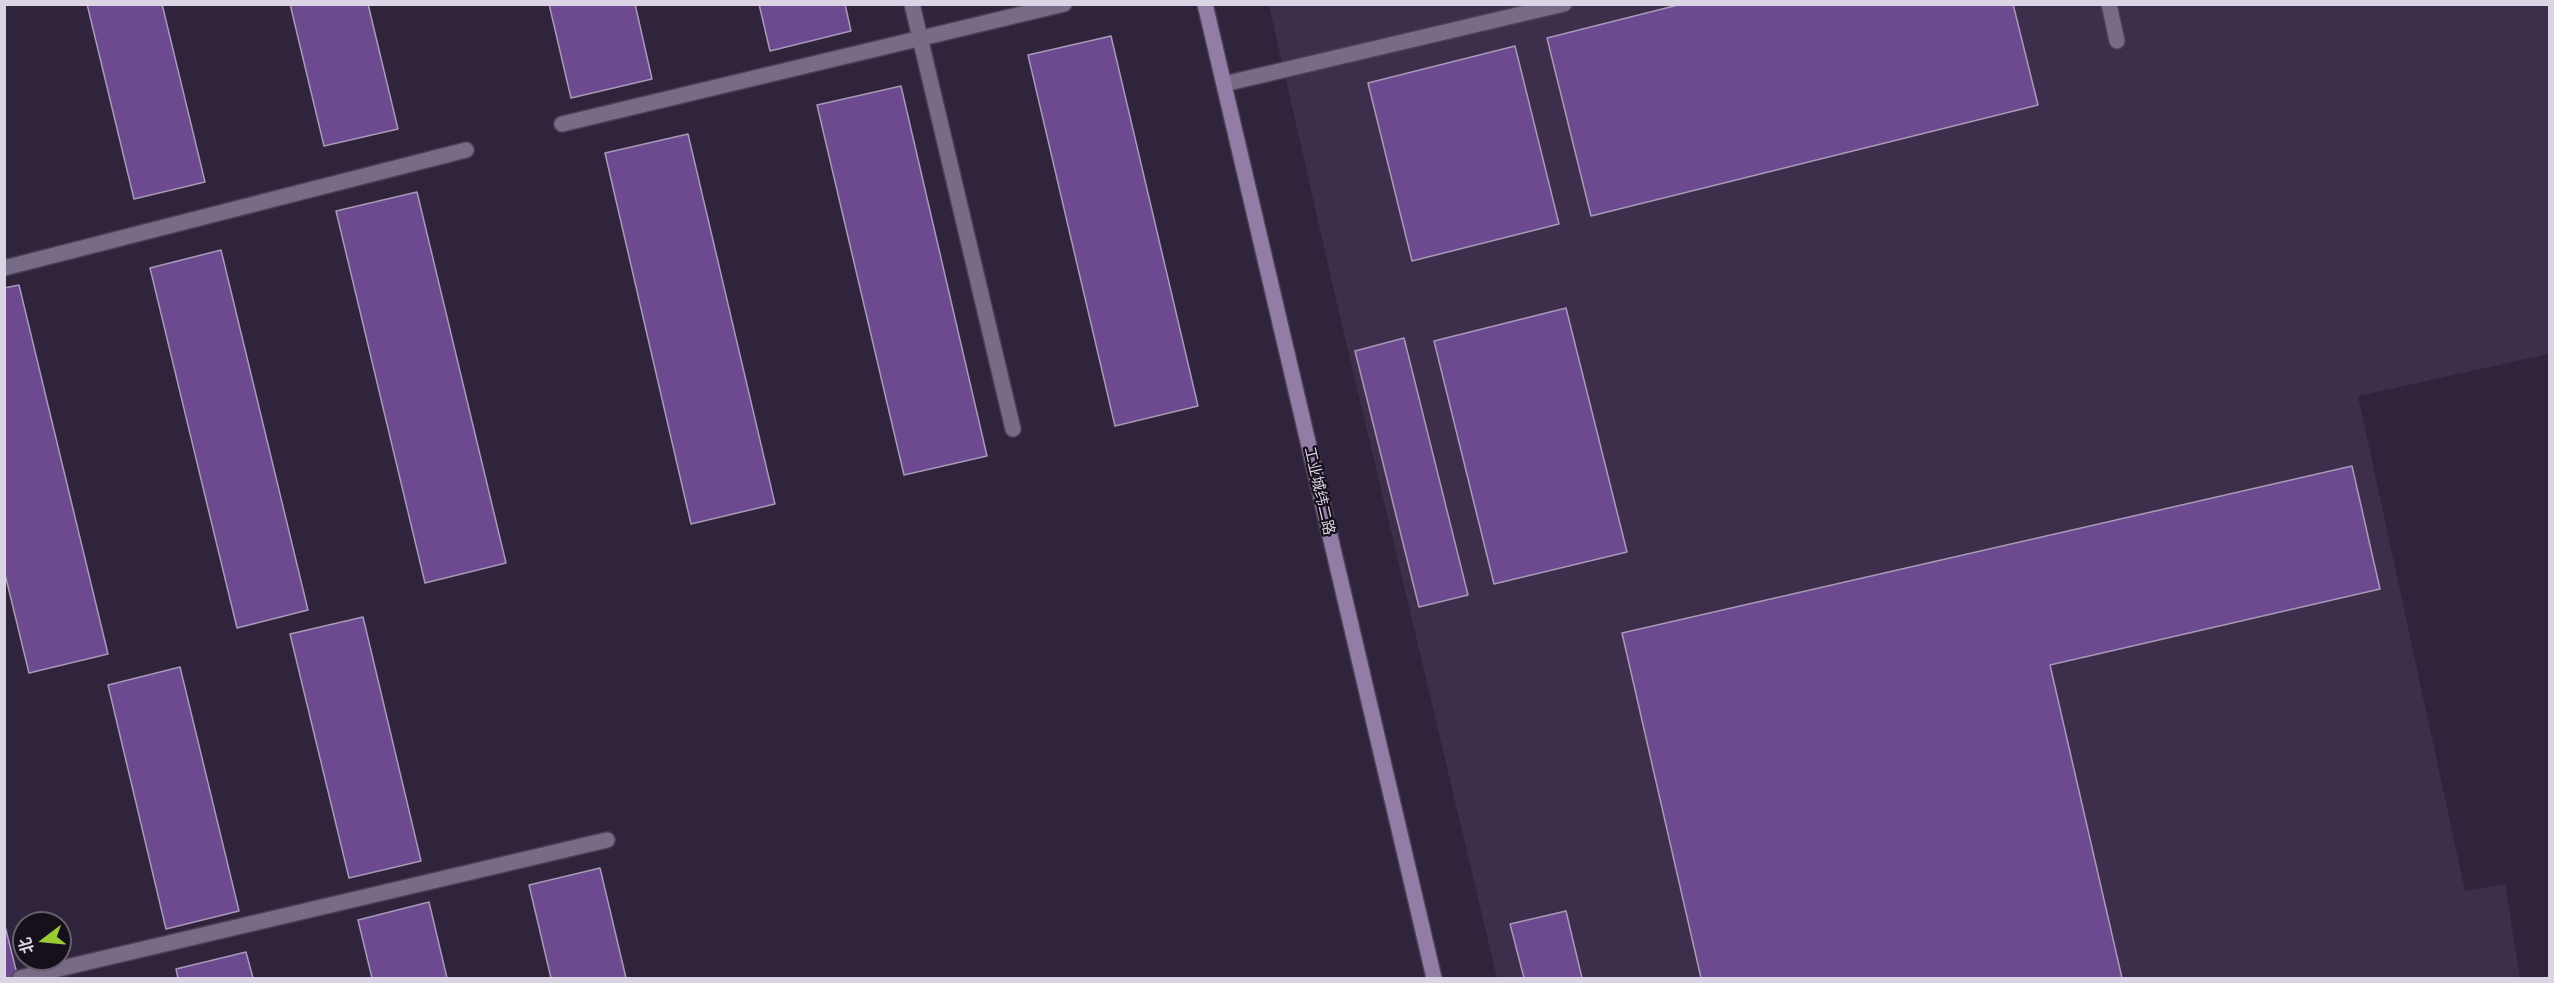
<!DOCTYPE html>
<meta charset="utf-8">
<style>
body{margin:0}
#map{position:relative;width:2554px;height:983px;overflow:hidden;background:#30243d;font-family:Rubik,"Noto Sans SC",sans-serif}
canvas{display:block}
.frame{position:absolute;inset:0;border:6px solid #dbd4e4;pointer-events:none}
.north{position:absolute;left:12px;top:911px;width:60px;height:60px;box-sizing:border-box;background:#16101b;border:2px solid #655e6b;border-radius:50%;rotate:254deg;font-size:16px;font-weight:700;line-height:24px;text-align:center;color:#dbd4e4}
.north::after{content:'';display:block;margin:auto;width:21px;height:27px;background:#9cca32;clip-path:polygon(50% 0,100% 100%,50% 72%,0 100%)}
</style>
<div id="map">
<canvas width="2554" height="983"></canvas>
<div class="frame"></div>
<div class="north">北</div>
</div>
<script>
const context = document.querySelector('canvas').getContext('2d');
context.lineJoin = 'round';
function fillPath(path, color) {
  context.fillStyle = color;
  context.fill(path, 'evenodd');
}
function stroke(path, color, width, dash) {
  context.strokeStyle = color;
  context.lineWidth = width;
  context.lineCap = dash ? 'butt' : 'round';
  context.setLineDash(dash || []);
  context.stroke(path);
}
function drawText(font, color, halo, rows, align = 'center') {
  context.font = font + ' Rubik,"Noto Sans SC",sans-serif';
  context.lineWidth = 4.5;
  context.setLineDash([]);
  context.textBaseline = 'middle';
  context.strokeStyle = halo;
  context.fillStyle = color;
  for (const [text, x, y, turn = 0] of rows) {
    context.save();
    context.translate(x, y);
    context.rotate((+turn || 0) * Math.PI / 180);
    context.textAlign = isNaN(turn) ? turn : align;
    if (halo) context.strokeText(text, 0, 0);
    context.fillText(text, 0, 0);
    context.restore();
  }
}
fillPath(new Path2D(`
 M1269,5H2549V354L2358,396L2465,891L2505,884L2520,978H1497L1334,291Z`), '#3d2e4c');
const building = new Path2D(`
 M87,4H162L205,182L134,199Z
 M290,4H368L398,129L324,146Z
 M549,4H635L652,79L571,98Z
 M759,4H845L851,31L770,51Z
 M1682,4H2013L2038,105L1591,216L1547,38Z
 M1111,36L1198,406L1115,426L1028,55Z
 M1515,46L1559,224L1412,261L1368,83Z
 M901,86L987,456L904,475L817,105Z
 M688,134L775,504L691,524L605,153Z
 M417,192L506,563L425,583L336,211Z
 M221,250L308,610L237,628L150,268Z
 M19,285L108,654L29,673L4,570V288Z
 M1566,308L1627,552L1494,584L1434,341Z
 M1404,338L1468,595L1419,607L1355,351Z
 M2352,466L2380,589L2050,665L2122,978H1701L1622,633Z
 M363,617L421,861L349,878L290,634Z
 M180,667L239,911L166,929L108,685Z
 M600,868L626,978H551L529,885Z
 M429,902L447,978H372L358,920Z
 M1566,911L1582,978H1524L1510,924Z
 M4,922L18,978H4Z
 M246,952L253,978H178L176,969Z`);
fillPath(building, '#6d4a8f');
stroke(building, '#a79ab8', 1.5);
const lane = new Path2D(`
 M912,4L1013,429
 M2109,4L2117,41
 M1224,84L1564,4
 M562,124L1064,4
 M4,268L466,150
 M20,978L607,840`);
const secondary = new Path2D(`
 M1205,4L1434,978`);
stroke(lane, '#4b4155', 18);
stroke(secondary, '#4b4155', 18);
stroke(lane, '#786b87', 15);
stroke(secondary, '#917da6', 15);
drawText('15px', '#dbd4e4', '#16101b', [
 ["工业城纬二路",1319,491,77]
]);
</script>
